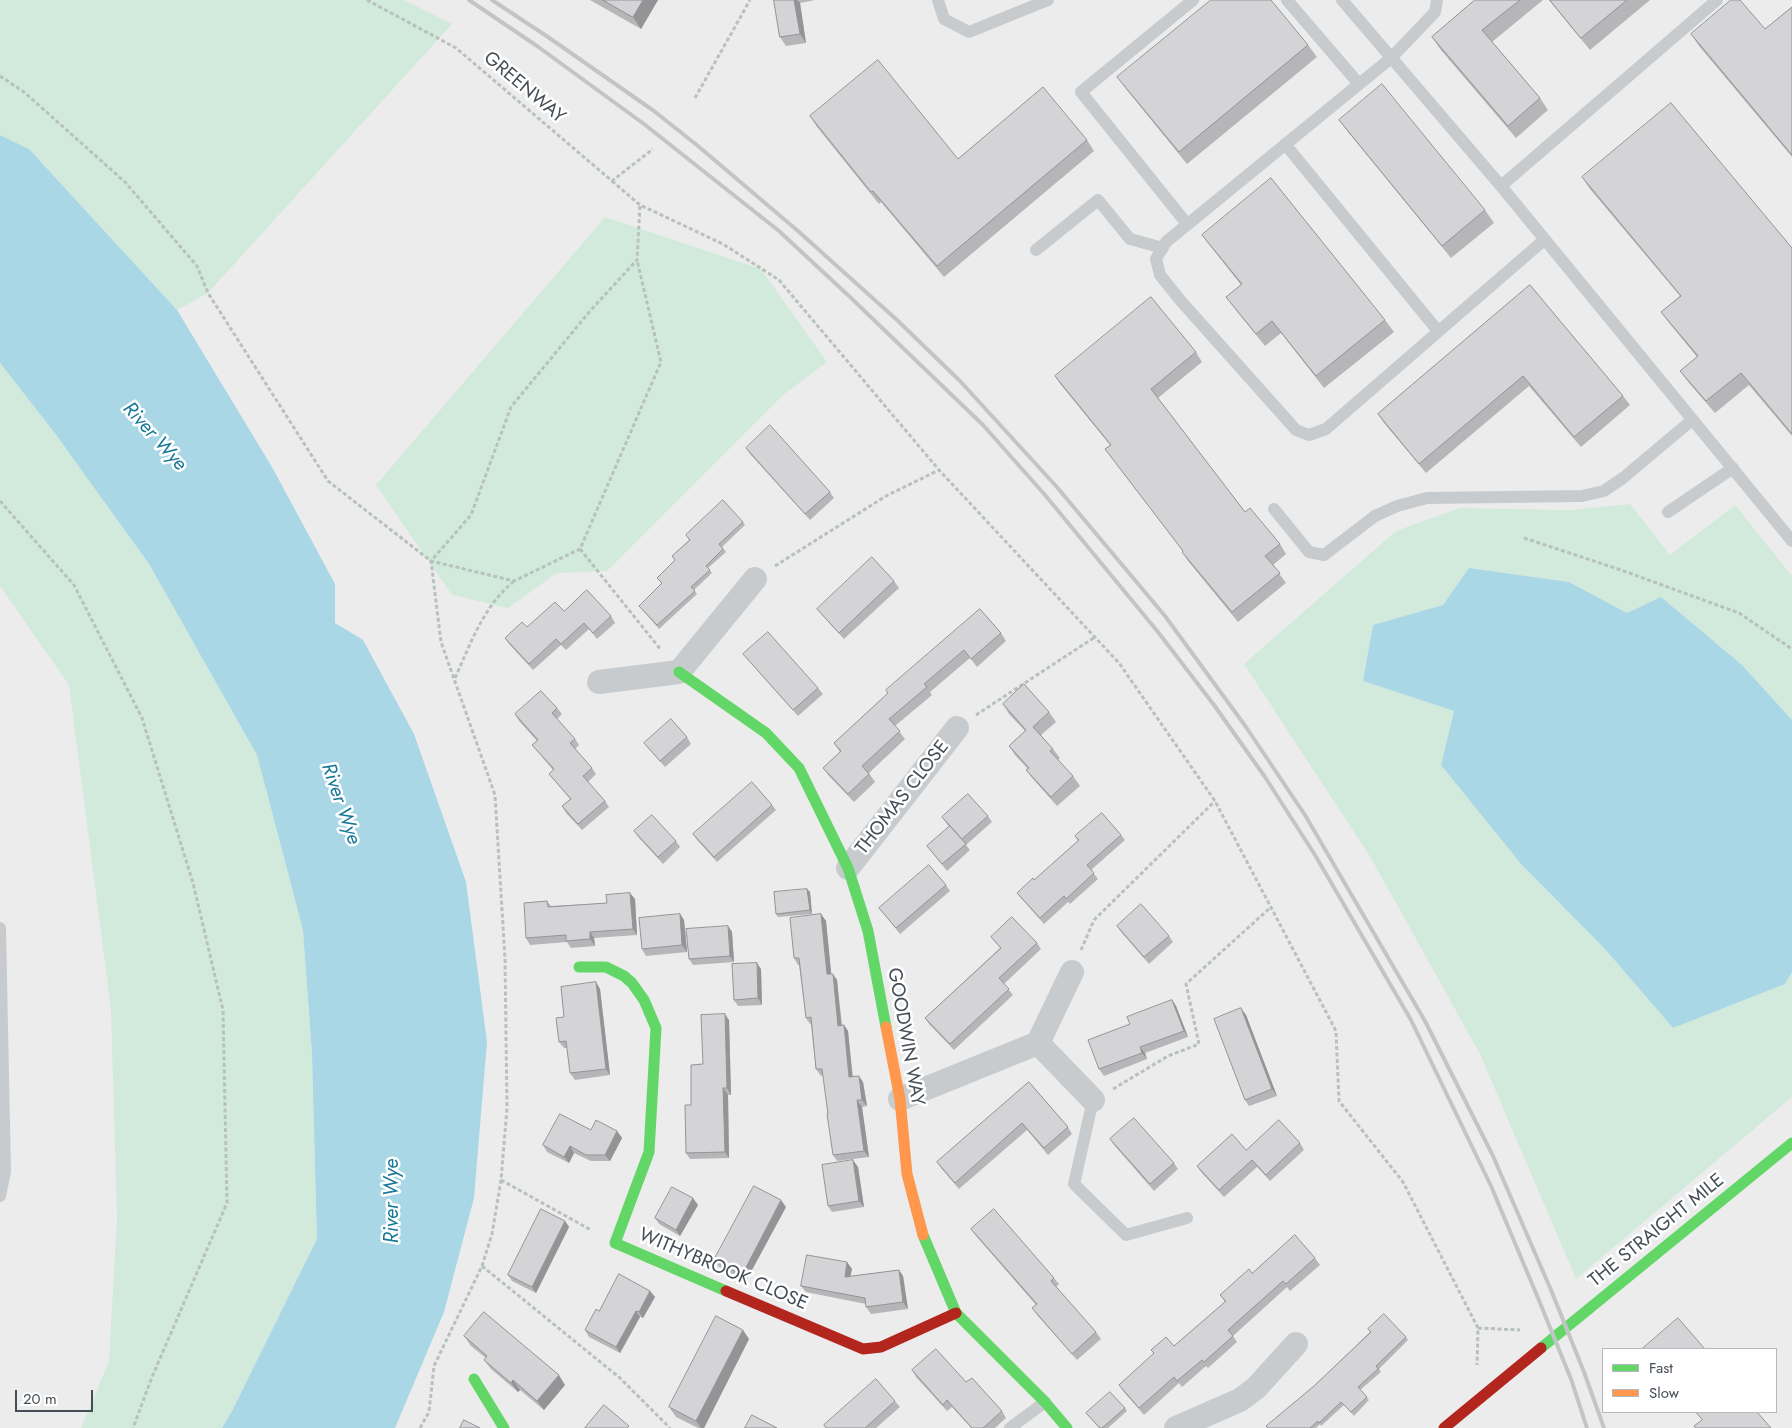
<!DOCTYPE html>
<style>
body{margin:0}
#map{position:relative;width:1792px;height:1428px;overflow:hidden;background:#edecec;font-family:Jost,sans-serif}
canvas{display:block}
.legend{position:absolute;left:1602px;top:1348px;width:175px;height:65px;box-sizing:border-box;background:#fff;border:1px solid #b5b8bc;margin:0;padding:6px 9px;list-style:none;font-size:15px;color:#454e57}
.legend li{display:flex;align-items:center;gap:10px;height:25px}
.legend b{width:25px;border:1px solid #b5b8bc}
.scale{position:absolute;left:15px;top:1390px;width:78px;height:22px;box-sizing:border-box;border:2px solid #454e57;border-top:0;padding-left:6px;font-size:15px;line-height:18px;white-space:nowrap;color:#454e57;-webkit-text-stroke:4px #fff;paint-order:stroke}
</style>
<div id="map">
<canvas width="1792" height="1428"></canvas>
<ul class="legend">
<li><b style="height:6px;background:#63d668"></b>Fast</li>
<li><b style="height:6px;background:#ff974d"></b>Slow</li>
</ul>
<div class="scale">20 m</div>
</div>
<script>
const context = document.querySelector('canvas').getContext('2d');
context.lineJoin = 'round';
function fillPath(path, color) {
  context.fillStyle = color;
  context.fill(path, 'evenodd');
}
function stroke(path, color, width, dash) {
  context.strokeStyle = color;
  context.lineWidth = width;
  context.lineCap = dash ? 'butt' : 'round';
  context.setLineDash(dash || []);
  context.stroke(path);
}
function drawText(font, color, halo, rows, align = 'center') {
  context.font = font + ' Jost,sans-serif';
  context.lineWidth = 5;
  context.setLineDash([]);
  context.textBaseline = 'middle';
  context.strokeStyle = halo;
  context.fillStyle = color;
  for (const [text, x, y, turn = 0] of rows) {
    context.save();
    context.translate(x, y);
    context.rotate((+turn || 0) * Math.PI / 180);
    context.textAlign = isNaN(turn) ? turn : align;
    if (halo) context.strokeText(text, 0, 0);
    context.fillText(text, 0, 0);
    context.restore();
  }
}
fillPath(new Path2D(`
 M0,0H404L452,24L208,293L177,310L29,149L0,135Z
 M605,217L761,269L827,362L783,395L607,571L557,573L508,608L452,595L376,485Z
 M0,363L54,432L149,564L257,755L303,930L312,1054L317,1239L232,1411L222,1428H81L109,1361L117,1218L111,1010L69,685L0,586Z
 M1630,504L1670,555L1735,505L1792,576V720L1742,665L1661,597L1627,613L1569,582L1469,568L1443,605L1373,626L1363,681L1454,711L1441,765L1521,864L1605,949L1673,1028L1785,984L1792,972V1097L1576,1279L1480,1054L1371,858L1244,664L1396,531L1460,508L1570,510Z`), '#d2eadc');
fillPath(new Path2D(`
 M0,135L29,149L177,310L272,467L335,584V623L363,640L414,734L466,882L487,1042L474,1198L444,1312L395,1428H222L232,1411L317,1239L312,1054L303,930L257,755L149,564L54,432L0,363Z
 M1469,568L1569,582L1627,613L1661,597L1742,665L1792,720V972L1785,984L1673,1028L1605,949L1521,864L1441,765L1454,711L1363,681L1373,625L1443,605Z`), '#a9d7e6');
stroke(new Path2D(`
 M367,0L456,48L612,181L653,149
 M0,76L24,92L125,182L197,266L208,293L328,481L431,561L514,581L580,549L661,362L637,260
 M695,98L750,0
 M612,181L640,205L723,244L779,280L939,470L1119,663L1215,801L1336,1031L1339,1101L1403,1182L1478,1328L1477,1365
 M0,501L74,585L142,718L193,883L223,1010L227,1203L152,1377L133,1428
 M1524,538L1621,570L1739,613L1792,649
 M580,549L661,650
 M775,566L886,496L939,470
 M455,678C471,643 483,607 513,582
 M976,715L1095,637
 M1081,950L1094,920L1215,801
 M1113,1089L1168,1056L1199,1044L1186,984L1271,907
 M501,1180L591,1230
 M482,1266L620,1378L670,1428
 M1478,1328L1520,1330
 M420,1428L429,1412L434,1366L482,1266L492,1234L501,1180L507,1108L505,959L495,795L441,642L431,561L471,515L511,407L590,311L637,260L640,205`), '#b7c1be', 3, [4, 2.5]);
stroke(new Path2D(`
 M938,0L944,19L969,32L1048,0
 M1287,0L1359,84
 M1342,0L1501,186L1792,541
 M1437,0L1435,12L1391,58L1166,242L1156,259L1160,275L1180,300L1296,430L1309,435L1326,429L1544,240
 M1285,144L1438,331
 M1501,186L1717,0
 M1187,224L1081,92L1193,0
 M1036,250L1098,200L1130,239L1163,248
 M1274,509L1309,552L1324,555L1375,516L1397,506L1427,498L1582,496L1604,491L1623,478L1692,420
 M1668,512L1733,468
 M0,928L5,1172L0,1196
 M1093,1100L1074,1184L1126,1235L1187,1218
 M1010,1428L1045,1402`), '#c8cbcd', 12);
stroke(new Path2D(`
 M599,682L679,672L755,579
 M848,868L957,728
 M1038,1043L1072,972
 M900,1099L1038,1043L1093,1100
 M1176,1428L1240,1400L1256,1388L1296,1344`), '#c8cbcd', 24);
stroke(new Path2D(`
 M679,672L766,733L799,768L848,868L868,931L886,1027
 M579,967H606L624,976L632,983L644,1000L656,1028L649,1152L615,1243L726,1291
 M923,1235L956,1313L1045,1402L1067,1428
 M1541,1348L1792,1143
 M474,1379L504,1428`), '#63d668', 11);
stroke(new Path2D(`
 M886,1027L900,1099L907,1174L923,1235`), '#ff974d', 11);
stroke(new Path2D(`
 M726,1291L863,1349L881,1347L956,1313
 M1444,1428L1541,1348`), '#b3261e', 11);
stroke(new Path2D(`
 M469,0L537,46L644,124L779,231L850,297L983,425L1045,495L1158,632L1214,705L1265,777L1315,855L1411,1020L1491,1186L1538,1298L1571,1379L1587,1428
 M492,0L548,37L654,111L698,146L798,231L897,320L960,381L1056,486L1165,616L1246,727L1305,815L1425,1021L1493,1156L1551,1290L1584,1372L1604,1428`), '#c2c4c6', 4);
fillPath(new Path2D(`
 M590,0H658L641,29Z
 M774,0H815L800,3L806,43L786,46L780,37Z
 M1475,0H1543L1492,42L1540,98L1548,110L1516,138L1440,49L1432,37Z
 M1549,0H1650L1590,50Z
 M1792,7V157L1699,46L1691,34L1765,29Z
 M1308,45L1317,57L1187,164L1126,89L1117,77Z
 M810,116L958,159L1087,140L1094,151L944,277L881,202L879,204L817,127Z
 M1339,120L1485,210L1494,223L1451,258L1348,132Z
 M1582,177L1792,248V436L1749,385L1715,413L1689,383L1680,371L1697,357L1670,324L1661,312L1680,296L1590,189Z
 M1202,235L1385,320L1394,332L1324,388L1281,333L1265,346L1235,309L1226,297L1241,285L1211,247Z
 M1530,285L1623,396L1630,405L1581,447L1529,386L1426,473L1384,423L1378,414Z
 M1196,352L1202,362L1158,398L1245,512L1280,544L1286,554L1273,565L1286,583L1238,622L1188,561L1182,552L1183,551L1105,449L1110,445L1061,385L1055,376Z
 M746,448L830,492L834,498L810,520L750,454Z
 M743,522L745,525L722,547L726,552L708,568L712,573L694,590L697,594L659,629L639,606L662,584L657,578L675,561L672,556L689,540L686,535Z
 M894,581L899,588L844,639L822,615L817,609Z
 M980,609L1001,633L1006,641L977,667L970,658L930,692L932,695L895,726L905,739L869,773L875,782L854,802L829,776L823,768L840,752L834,743Z
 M564,611L611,616L615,623L597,639L589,629L566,650L561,645L533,670L509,644L505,638Z
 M743,654L818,688L823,694L798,716L748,660Z
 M1003,704L1049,712L1056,722L1041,735L1053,749L1060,758L1058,760L1073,776L1080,786L1057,806L1033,779L1026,770L1028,769L1015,755L1009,746L1025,731L1009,714Z
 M557,708L562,714L557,719L575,739L579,745L575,749L592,768L596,774L588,782L605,801L609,807L582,830L566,813L562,806L570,799L554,780L549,774L553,770L537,751L532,745L537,741L519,721L515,714Z
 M687,737L691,744L665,767L649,749L644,743Z
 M772,805L776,810L717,862L697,840L693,834Z
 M988,816L992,822L966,845L970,850L947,871L927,846L949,827L942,817Z
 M634,831L676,841L680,847L663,864L639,838Z
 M1121,835L1125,840L1091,870L1098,879L1070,904L1068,902L1044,924L1021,898L1017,893L1034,880L1078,841L1075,836Z
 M946,885L950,891L900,934L879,908Z
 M807,889L810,892L812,914L778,917L776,914Z
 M630,893L635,899L637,935L594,938L595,946L571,948L567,942L530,945L526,938L547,901L551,906L607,903Z
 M680,914L684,920L687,952L646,956L642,949Z
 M821,914L826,921L831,974L837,980L842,1025H844L848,1031L853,1077L863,1082L867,1106L862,1107L869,1157L837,1161L833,1155L823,1075L821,1076L816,1069L811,1024H810L806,1018L799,965H798L794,958Z
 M728,926L732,932L734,962L693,965L689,959Z
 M1117,926L1169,936L1173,942L1149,964L1121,932Z
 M991,937L1037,943L1041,949L1004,984L1013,995L954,1050L929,1024L925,1018L1000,948Z
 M761,969L762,1005L738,1006L734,1000Z
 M596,982L600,989L610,1075L575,1080L570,1073L567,1048H564L559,1042L564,1017Z
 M1172,1000L1176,1006L1188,1037L1145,1053L1147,1059L1104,1076L1099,1069L1130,1024Z
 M1246,1015L1277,1096L1249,1106L1245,1100Z
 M729,1020L731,1095H728L729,1158L690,1159L686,1153L691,1105L703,1064Z
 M1029,1082L1068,1127L1072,1134L1048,1155L1027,1130L959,1189L941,1168L937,1162Z
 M591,1130L617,1131L622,1138L610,1161H591L574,1153L569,1163L547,1152L543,1145Z
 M1110,1139L1174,1163L1178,1169L1154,1191L1114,1145Z
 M1300,1143L1304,1150L1270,1181L1257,1167L1224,1197L1201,1172L1197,1166L1246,1150Z
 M858,1167L864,1207L832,1212L828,1206Z
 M698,1205L680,1236L659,1224L655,1218Z
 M786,1207L746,1281L719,1267L714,1260Z
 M565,1221L569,1227L536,1293L512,1281L508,1275Z
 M971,1229L1054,1278L1059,1284L1056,1287L1096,1332L1101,1339L1077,1360L1037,1315L1032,1308L1036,1305L976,1236Z
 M1315,1258L1320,1265L1290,1291L1287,1287L1233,1336L1237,1342L1208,1368L1206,1366L1182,1387L1179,1383L1144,1415L1123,1391L1119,1385L1154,1354L1151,1350L1174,1346L1225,1302L1220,1295L1252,1273Z
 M847,1262L852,1269L850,1276L899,1270L903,1276L908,1309L871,1314L866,1307V1304L806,1292L801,1286Z
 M650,1291L655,1297L643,1318L640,1317L620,1353L589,1337L585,1330L599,1311Z
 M1368,1329L1406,1337L1408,1340L1379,1369L1381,1372L1360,1390L1369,1400L1354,1416L1344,1405L1321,1426L1320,1424L1316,1428H1268L1314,1386L1370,1332Z
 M464,1336L565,1385L544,1410L520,1390L518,1392L491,1369L484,1360L486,1358L471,1346Z
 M749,1339L704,1428H698L676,1417L669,1407Z
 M912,1370L966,1382L1002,1411L1006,1418L995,1428H971L952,1407L947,1411L916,1377Z
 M895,1401L900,1407L876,1428H826L824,1425Z
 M1125,1408L1127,1411L1108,1428H1099L1086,1413Z`), '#b6b6b8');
fillPath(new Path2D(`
 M643,0H658L641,29L633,17Z
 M794,0H797L800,3L806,43L800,34Z
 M807,889L810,892L812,914L810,910Z
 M630,893L635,899L637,935L633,929Z
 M680,914L684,920L687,952L682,945Z
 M821,914L826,921L832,981L827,974Z
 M728,926L732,932L734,962L730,956Z
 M590,932L594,938L595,946L590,939Z
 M757,963L761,969L762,1005L758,998Z
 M833,974L837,980L842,1032L838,1026Z
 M596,982L600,989L610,1075L606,1069Z
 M1172,1000L1176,1006L1188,1037L1184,1031Z
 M1241,1008L1246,1015L1277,1096L1272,1089Z
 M725,1014L729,1020L731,1095L727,1088Z
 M844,1025L848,1031L853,1084L849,1077Z
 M1140,1047L1145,1053L1147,1059L1142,1053Z
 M859,1076L863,1082L867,1106L862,1100Z
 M723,1088L728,1095L729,1158L725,1152Z
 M857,1100L862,1107L869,1157L864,1151Z
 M617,1131L622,1138L610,1161L605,1155Z
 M570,1146L574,1153L569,1163L564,1157Z
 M853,1160L858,1167L864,1207L859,1201Z
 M693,1198L698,1205L680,1236L676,1230Z
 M781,1200L786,1207L746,1281L742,1275Z
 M565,1221L569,1227L536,1293L532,1287Z
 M847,1262L852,1269L849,1283L845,1277Z
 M899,1270L903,1276L908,1309L903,1302Z
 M650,1291L655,1297L643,1318L639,1312Z
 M636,1311L640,1317L620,1353L616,1347Z
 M743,1330L749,1339L704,1428H701L696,1421Z
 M559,1375L565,1385L544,1410L537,1401Z
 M513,1380L520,1390L518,1392L511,1383Z`), '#949496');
const building = new Path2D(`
 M603,0H643L633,17Z
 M774,0H794L800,34L780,37Z
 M1211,0H1271L1308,45L1179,152L1117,77Z
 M1475,0H1520L1482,30L1540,98L1508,126L1432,37Z
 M1550,0H1627L1581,38Z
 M1731,0H1740L1765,29L1792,7V155L1691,34Z
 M878,60L958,159L1043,87L1087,140L937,266L873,191L871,192L810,116Z
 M1382,84L1485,210L1442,246L1339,120Z
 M1671,103L1792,248V434L1741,373L1706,401L1680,371L1698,356L1661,312L1681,296L1582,177Z
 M1271,178L1385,320L1316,376L1272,321L1256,334L1226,297L1242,284L1202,235Z
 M1530,285L1623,396L1574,437L1523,376L1419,464L1378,414Z
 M1151,297L1196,352L1151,389L1245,512L1250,508L1280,544L1265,556L1280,573L1232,612L1182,552L1183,551L1105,449L1111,445L1055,376Z
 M770,425L830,492L805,514L746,448Z
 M723,500L743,522L719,544L723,549L706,566L710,570L691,587L695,591L657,625L639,606L662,583L657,578L675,560L672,556L690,540L686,535Z
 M872,557L894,581L839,633L817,609Z
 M587,590L611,616L593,633L584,623L561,644L556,639L529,664L505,638L522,622L527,627L555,602L564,611Z
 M980,609L1001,633L971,659L964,650L924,684L927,687L889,719L900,731L862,766L869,774L848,794L823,768L841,751L834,743L888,693L886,690Z
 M768,632L818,688L793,710L743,654Z
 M1024,684L1049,712L1033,727L1053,749L1050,751L1073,776L1051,797L1026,770L1029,768L1009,746L1026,730L1003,704Z
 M541,691L557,708L552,713L575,739L570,743L592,768L583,776L605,801L578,824L562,806L571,799L549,774L554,769L532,745L538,740L515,714Z
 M671,719L687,737L660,761L644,743Z
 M752,782L772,805L714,857L693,834Z
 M968,794L988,816L962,839L942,817Z
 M1102,813L1121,835L1087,865L1094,873L1066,899L1064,896L1040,918L1017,893L1033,878L1034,880L1079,840L1075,836Z
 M652,815L676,841L658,857L634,831Z
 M950,826L966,844L942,864L927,846Z
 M929,865L946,885L896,928L879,908Z
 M807,889L810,910L776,914L774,892Z
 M630,893L633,929L590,932V939L566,941V935L526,938L524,903L547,901L548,907L607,903L606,895Z
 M1141,904L1169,936L1144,957L1117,926Z
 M680,914L682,945L642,949L639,918Z
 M821,914L827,974H833L838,1026L844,1025L849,1077L859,1076L862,1100H857L864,1151L833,1155L827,1114H828L822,1069H816L811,1017L806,1018L799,958H794L790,918Z
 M1012,917L1037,943L999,978L1009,989L950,1044L925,1018L1001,948L991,937Z
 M728,926L730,956L689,959L686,929Z
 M757,963L758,998L734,1000L732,964Z
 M596,982L606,1069L570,1073L566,1041L559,1042L556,1018L564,1017L561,987Z
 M1172,1000L1184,1031L1140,1047L1142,1053L1099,1069L1088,1040L1130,1024L1127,1017Z
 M1241,1008L1272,1089L1245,1100L1214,1019Z
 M725,1014L727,1088H723L725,1152L686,1153L685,1105H691V1065L703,1064L701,1015Z
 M1029,1082L1068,1127L1044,1148L1022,1123L955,1183L937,1162Z
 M560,1114L591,1130L596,1120L617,1131L605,1155H586L570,1146L564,1157L543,1145Z
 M1134,1118L1174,1163L1150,1184L1110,1139Z
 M1279,1120L1300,1143L1266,1175L1252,1160L1219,1190L1197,1166L1232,1134L1246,1150Z
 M853,1160L859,1201L828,1206L822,1165Z
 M754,1186L781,1200L742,1275L714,1260Z
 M672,1187L693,1198L676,1230L655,1218Z
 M541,1209L565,1221L532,1287L508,1275Z
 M994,1209L1054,1278L1051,1281L1096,1332L1072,1354L1032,1308L1037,1304L971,1229Z
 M1295,1235L1315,1258L1286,1284L1283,1281L1228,1330L1233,1336L1204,1362L1202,1360L1177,1381L1174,1377L1139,1408L1119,1385L1154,1353L1151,1350L1166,1337L1174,1346L1226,1301L1220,1295L1249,1269L1252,1273Z
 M807,1255L847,1262L845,1277L899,1270L903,1302L866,1307L865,1298L801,1286Z
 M619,1274L650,1291L639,1312L636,1311L616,1347L585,1330L596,1309L599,1311Z
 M484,1312L559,1375L537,1401L513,1380L511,1383L484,1360L487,1356L464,1336Z
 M1384,1314L1406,1337L1376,1366L1378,1369L1358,1387L1367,1397L1351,1412L1341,1402L1319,1423L1318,1421L1310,1428H1268L1266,1426L1314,1386L1371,1332L1368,1329Z
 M716,1316L743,1330L696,1421L669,1407Z
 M1678,1318L1705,1349H1642Z
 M936,1349L966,1382L972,1378L1002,1411L983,1428H972L947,1400L943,1405L912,1370Z
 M876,1379L895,1401L865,1428H826L824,1425Z
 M1110,1392L1125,1408L1102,1428H1100L1086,1413Z
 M604,1405L629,1426L627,1428H585Z
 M1696,1412H1757L1771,1428H1696L1694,1426L1702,1420Z
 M752,1415L777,1428H745Z
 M464,1420L480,1428H460Z`);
fillPath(building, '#d4d4d6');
stroke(building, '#949496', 1);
drawText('19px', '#454e57', '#fff', [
 ["GREENWAY",524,88,40],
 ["THOMAS CLOSE",903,798,-52],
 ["GOODWIN WAY",905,1037,80],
 ["THE STRAIGHT MILE",1657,1231,-39],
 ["WITHYBROOK CLOSE",723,1270,23]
]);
drawText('italic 20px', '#177898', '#fff', [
 ["River Wye",154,437,48],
 ["River Wye",340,804,71],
 ["River Wye",393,1201,-90]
]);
</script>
